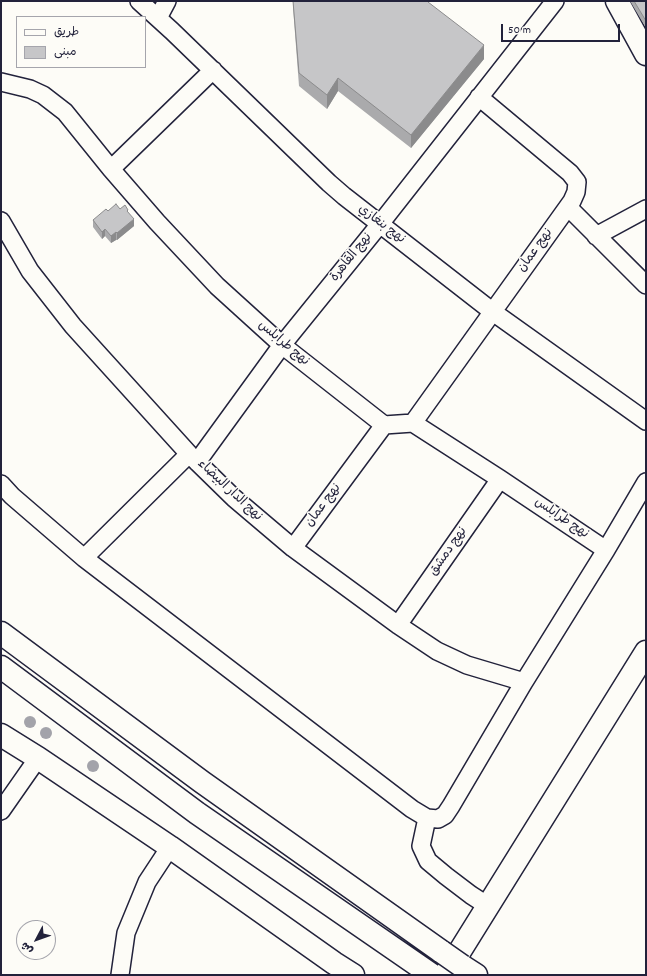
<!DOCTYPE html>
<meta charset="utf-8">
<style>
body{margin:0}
#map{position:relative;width:647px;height:976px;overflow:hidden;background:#fdfcf7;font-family:Dekko,"Playpen Sans Arabic",sans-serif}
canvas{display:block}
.frame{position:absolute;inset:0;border:2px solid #22223b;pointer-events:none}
.legend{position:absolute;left:16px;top:16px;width:130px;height:52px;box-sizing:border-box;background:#fdfcf7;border:1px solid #a5a5ac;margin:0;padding:5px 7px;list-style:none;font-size:12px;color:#22223b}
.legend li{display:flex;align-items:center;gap:8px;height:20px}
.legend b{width:20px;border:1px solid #a5a5ac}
.north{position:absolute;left:16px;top:920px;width:40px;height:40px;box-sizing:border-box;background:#fdfcf7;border:1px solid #a5a5ac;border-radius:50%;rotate:229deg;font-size:11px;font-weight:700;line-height:16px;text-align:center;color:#22223b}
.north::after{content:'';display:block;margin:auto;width:14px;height:18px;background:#22223b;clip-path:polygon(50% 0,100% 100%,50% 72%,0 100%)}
.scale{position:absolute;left:501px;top:24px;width:119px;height:18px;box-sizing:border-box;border:2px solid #22223b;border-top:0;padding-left:5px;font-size:12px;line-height:14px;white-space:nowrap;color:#22223b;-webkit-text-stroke:3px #fdfcf7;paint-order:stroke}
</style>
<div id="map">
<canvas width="647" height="976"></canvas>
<div class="frame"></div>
<ul class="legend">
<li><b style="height:5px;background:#fdfcf7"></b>طريق</li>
<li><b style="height:11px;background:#c6c6c8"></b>مبنى</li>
</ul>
<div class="north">ش</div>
<div class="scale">50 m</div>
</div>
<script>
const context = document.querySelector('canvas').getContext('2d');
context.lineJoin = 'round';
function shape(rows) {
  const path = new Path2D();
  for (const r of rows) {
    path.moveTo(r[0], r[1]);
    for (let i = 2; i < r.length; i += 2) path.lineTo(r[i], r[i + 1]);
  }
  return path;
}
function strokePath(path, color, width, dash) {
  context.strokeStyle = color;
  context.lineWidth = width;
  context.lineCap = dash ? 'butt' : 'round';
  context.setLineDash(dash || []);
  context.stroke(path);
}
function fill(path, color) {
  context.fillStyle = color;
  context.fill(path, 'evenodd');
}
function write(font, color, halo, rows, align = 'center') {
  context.font = font + ' Dekko,"Playpen Sans Arabic",sans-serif';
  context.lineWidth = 3;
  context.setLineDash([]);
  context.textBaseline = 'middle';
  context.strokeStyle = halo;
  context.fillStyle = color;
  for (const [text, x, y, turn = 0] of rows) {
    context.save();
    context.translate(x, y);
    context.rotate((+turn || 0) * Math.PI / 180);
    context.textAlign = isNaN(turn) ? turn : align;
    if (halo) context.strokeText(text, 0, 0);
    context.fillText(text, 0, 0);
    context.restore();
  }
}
const street = shape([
 [139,1,172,31,329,183,344,196,493,312,646,421],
 [158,18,167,1],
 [1,82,30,89,43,95,65,112,111,169,157,222,217,286,282,345,384,425,413,423,500,479,606,550],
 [111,169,213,70],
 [568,207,646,285],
 [1,221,30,271,73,326,189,454,234,498,293,548,398,625,437,651,467,665,524,682],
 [596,236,646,209],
 [413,423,572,201,576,192,577,182,570,173,479,97],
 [197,462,282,345,380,224,555,1],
 [1,484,12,496,84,558,412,809,427,818,438,819,445,815,451,806,524,682,606,550,646,482],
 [293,548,384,425],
 [84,558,189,454],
 [398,625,500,479],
 [1,811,38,758],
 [427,818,421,846,428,861,446,876,471,895,488,906],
 [120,975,126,933,147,882,170,847]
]);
const secondary = shape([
 [617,1,646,54],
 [1,735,38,758,170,847,334,963,353,975],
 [445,975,646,652]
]);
const highway = shape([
 [1,633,202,782,442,952],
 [1,667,197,813,432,975],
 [462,966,476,975]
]);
strokePath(street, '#22223b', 20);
strokePath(secondary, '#22223b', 25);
strokePath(highway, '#22223b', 25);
strokePath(street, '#fdfcf7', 17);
strokePath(secondary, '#fdfcf7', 22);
strokePath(highway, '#fdfcf7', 22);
const highwayBridge = shape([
 [442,952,462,966]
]);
strokePath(highwayBridge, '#22223b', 25, []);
strokePath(highwayBridge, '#fdfcf7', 22);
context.fillStyle = '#a3a3aa';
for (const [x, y] of [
 [30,722],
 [46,733],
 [93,766]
]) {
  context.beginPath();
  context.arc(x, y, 6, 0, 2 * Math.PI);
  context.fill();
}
fill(shape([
 [293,1,427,1,484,59,411,148,338,91,327,109,299,86,293,7],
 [630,1,646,1,646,28],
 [120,209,128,213,134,226,117,240,116,240,111,243,105,236,102,239,93,227,93,220,108,211]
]), '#aaaaac');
fill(shape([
 [484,45,484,59,411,148,411,135],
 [338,78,338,91,327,109,327,95],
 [134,219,134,226,117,240,117,233],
 [105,229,105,236,102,239,102,232],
 [116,232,116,240,111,243,111,236]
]), '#8b8b8c');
const building = shape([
 [293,1,427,1,428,2,484,45,411,135,338,78,327,95,299,73,293,1],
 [634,1,646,1,646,21,634,1],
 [116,204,120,209,125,205,128,210,127,211,134,219,117,233,116,232,111,236,105,229,102,232,93,220,106,209,108,211,116,204]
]);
fill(building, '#c6c6c8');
strokePath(building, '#8b8b8c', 1);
write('13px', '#22223b', '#fdfcf7', [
 ["نهج بنغازي",381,225,37],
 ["نهج عمان",536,251,-54],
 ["نهج القاهرة",352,258,-51],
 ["نهج طرابلس",283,344,40],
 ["نهج الدار البيضاء",229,491,43],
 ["نهج عمان",324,506,-53],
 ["نهج طرابلس",561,519,34],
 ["نهج دمشق",449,552,-55]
]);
</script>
